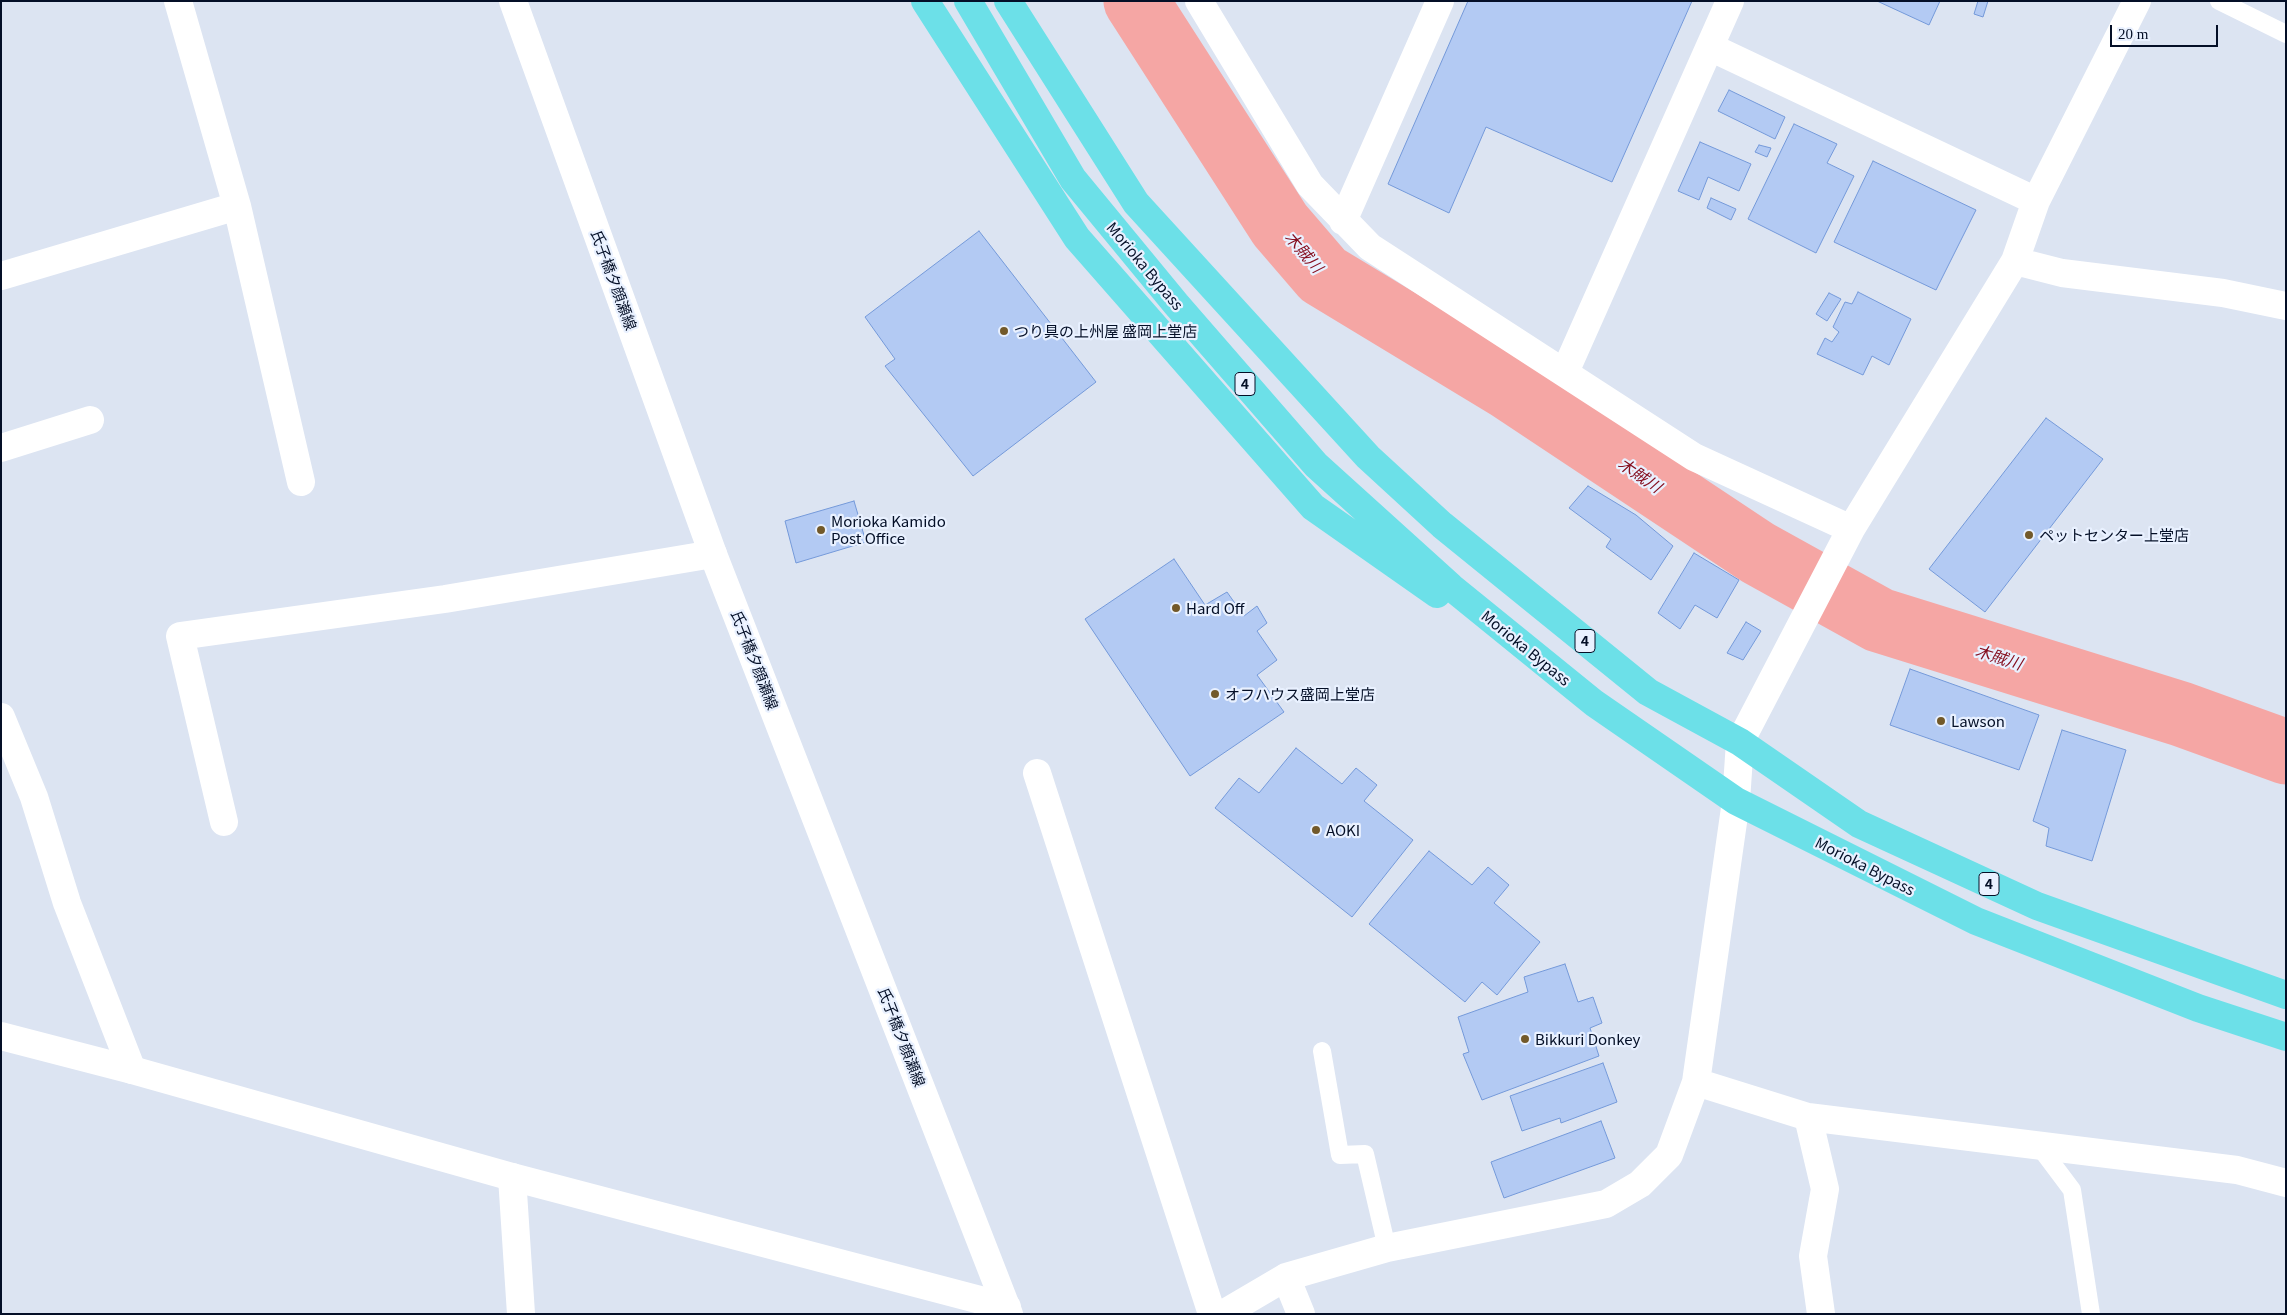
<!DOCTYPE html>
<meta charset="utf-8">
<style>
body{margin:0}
#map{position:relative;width:2287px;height:1315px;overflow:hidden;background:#dce4f2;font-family:Georgia,serif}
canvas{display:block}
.frame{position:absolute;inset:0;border:2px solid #040f27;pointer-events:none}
.scale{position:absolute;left:2110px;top:25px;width:108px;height:22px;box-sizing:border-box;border:2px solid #040f27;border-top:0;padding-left:6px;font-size:15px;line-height:18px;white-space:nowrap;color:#040f27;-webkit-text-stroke:4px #e9f1ff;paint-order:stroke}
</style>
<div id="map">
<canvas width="2287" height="1315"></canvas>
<div class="frame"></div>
<div class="scale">20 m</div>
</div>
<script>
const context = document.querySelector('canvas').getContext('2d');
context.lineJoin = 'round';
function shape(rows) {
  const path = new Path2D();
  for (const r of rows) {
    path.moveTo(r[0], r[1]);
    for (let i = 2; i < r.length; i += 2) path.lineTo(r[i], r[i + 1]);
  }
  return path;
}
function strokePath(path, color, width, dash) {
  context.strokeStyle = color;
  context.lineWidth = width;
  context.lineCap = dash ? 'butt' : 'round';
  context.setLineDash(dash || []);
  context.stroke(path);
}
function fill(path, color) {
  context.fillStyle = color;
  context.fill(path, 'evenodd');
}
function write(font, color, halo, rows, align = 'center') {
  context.font = font + ' Georgia,"Noto Sans JP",serif';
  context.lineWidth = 4.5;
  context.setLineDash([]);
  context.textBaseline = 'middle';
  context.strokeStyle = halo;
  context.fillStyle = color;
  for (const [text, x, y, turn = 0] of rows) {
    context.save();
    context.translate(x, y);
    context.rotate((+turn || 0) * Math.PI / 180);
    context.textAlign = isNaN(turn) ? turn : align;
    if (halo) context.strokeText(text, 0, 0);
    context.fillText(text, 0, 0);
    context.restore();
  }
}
strokePath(shape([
 [1136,1,1280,225,1323,275,1508,387,1758,553,1879,620,2181,714,2286,752]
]), '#f5a6a4', 65);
const building = shape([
 [1468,1,1692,1,1612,182,1486,127,1449,213,1388,184,1468,1],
 [1877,1,1940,1,1929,25,1877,1],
 [1978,1,1988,1,1983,17,1974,14,1978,1],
 [1729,90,1785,117,1775,139,1718,111,1729,90],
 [1794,124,1837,144,1827,163,1854,176,1816,253,1748,219,1794,124],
 [1700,142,1751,164,1739,191,1708,177,1699,200,1678,191,1700,142],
 [1759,145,1771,148,1767,157,1755,152,1759,145],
 [1873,161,1976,210,1936,290,1834,242,1873,161],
 [1711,198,1736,209,1731,220,1707,208,1711,198],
 [979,231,1096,382,973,476,885,366,895,359,865,317,979,231],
 [1858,292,1911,319,1889,365,1872,356,1863,375,1817,354,1825,338,1832,342,1839,332,1833,327,1845,302,1852,304,1858,292],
 [1829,293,1841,299,1827,321,1816,314,1829,293],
 [2046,418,2103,459,1985,612,1929,569,2046,418],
 [1588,486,1636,515,1673,546,1651,580,1606,547,1611,539,1569,508,1588,486],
 [854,501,866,542,796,563,785,521,854,501],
 [1694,553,1739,580,1717,618,1695,605,1680,629,1658,613,1694,553],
 [1174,559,1205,605,1227,592,1244,616,1257,606,1267,623,1257,631,1277,660,1257,675,1284,712,1190,776,1085,619,1174,559],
 [1746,622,1761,631,1743,660,1727,653,1746,622],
 [1910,669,2039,715,2019,770,1890,725,1910,669],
 [2062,730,2126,750,2092,861,2046,846,2049,828,2033,821,2062,730],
 [1296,748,1342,784,1356,768,1377,785,1364,801,1413,840,1352,917,1215,808,1239,778,1259,793,1296,748],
 [1429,851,1472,885,1488,867,1509,885,1494,903,1540,942,1497,995,1482,982,1465,1002,1369,924,1429,851],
 [1565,964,1578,1002,1593,997,1602,1023,1590,1028,1599,1056,1482,1100,1463,1054,1469,1052,1458,1017,1528,992,1524,977,1565,964],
 [1603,1063,1617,1102,1561,1123,1560,1118,1522,1131,1510,1096,1603,1063],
 [1601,1121,1615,1158,1504,1198,1491,1162,1601,1121]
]);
fill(building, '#b3caf3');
strokePath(building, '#7499d9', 1);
strokePath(shape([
 [2219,1,2286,34],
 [1322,1051,1340,1155,1365,1154,1387,1248],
 [2039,1146,2072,1190,2091,1314]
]), '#fff', 18);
strokePath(shape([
 [178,1,237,206,301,482],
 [1199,1,1310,185,1370,247,1694,457,1851,529],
 [1710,47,2036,201],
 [1343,221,1440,1],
 [2015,261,2062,273,2223,293,2286,306],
 [1,276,237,206],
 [1565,372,1730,1],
 [1,448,90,420],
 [1,717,34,797,67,903,132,1070],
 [1037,773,1212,1314],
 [224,822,180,636,445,599,713,554],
 [1696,1082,1808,1117,2237,1170,2286,1183],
 [1808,1117,1825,1189,1813,1256,1821,1314],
 [512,1177,521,1314],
 [1286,1277,1301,1314],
 [1223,1314,1286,1277,1387,1248,1606,1204,1640,1184,1669,1155,1696,1082,1736,801,1740,742,1851,529,2015,261,2036,201,2137,1]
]), '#fff', 28);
strokePath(shape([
 [1,1036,132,1070,512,1177,1007,1307]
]), '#fff', 28);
strokePath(shape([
 [513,1,713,554,1009,1314]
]), '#fff', 28);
strokePath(shape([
 [925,1,1077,238,1313,507,1437,594],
 [968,1,1073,179,1176,304,1316,465,1451,587,1594,703,1736,801,1976,921,2198,1008,2286,1037],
 [1008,1,1136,203,1368,457,1442,525,1648,692,1740,742,1859,824,2037,906,2286,995]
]), '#6ce0e8', 28);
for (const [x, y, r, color] of [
 [1004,331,5,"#72592a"],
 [821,530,5,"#72592a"],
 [2029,535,5,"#72592a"],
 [1176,608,5,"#72592a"],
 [1215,694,5,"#72592a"],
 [1941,721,5,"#72592a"],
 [1316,830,5,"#72592a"],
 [1525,1039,5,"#72592a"]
]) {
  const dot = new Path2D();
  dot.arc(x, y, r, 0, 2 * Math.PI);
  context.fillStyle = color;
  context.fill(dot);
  strokePath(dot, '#e9f1ff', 2);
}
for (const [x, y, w] of [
 [1245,384,20],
 [1585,641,20],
 [1989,884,20]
]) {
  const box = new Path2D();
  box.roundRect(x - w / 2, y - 11.5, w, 23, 4);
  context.fillStyle = '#e9f1ff';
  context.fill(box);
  strokePath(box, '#040f27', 1);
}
write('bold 14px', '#040f27', null, [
 ["4",1245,384],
 ["4",1585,641],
 ["4",1989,884]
]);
write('15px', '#040f27', '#e9f1ff', [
 ["Morioka Bypass",1145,266,50],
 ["氏子橋夕顔瀬線",614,280,70],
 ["Morioka Bypass",1526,648,39],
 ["氏子橋夕顔瀬線",755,660,69],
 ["Morioka Bypass",1865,866,27],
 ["氏子橋夕顔瀬線",902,1037,69]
]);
write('15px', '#040f27', '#e9f1ff', [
 ["つり具の上州屋 盛岡上堂店",1014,331],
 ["Morioka Kamido",831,521],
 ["Post Office",831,538],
 ["ペットセンター上堂店",2039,535],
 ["Hard Off",1186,608],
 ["オフハウス盛岡上堂店",1225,694],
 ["Lawson",1951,721],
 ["AOKI",1326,830],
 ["Bikkuri Donkey",1535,1039]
], 'left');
write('italic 16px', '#861021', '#e9f1ff', [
 ["木賊川",1304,252,49],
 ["木賊川",1640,475,34],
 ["木賊川",1999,657,17]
]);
</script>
